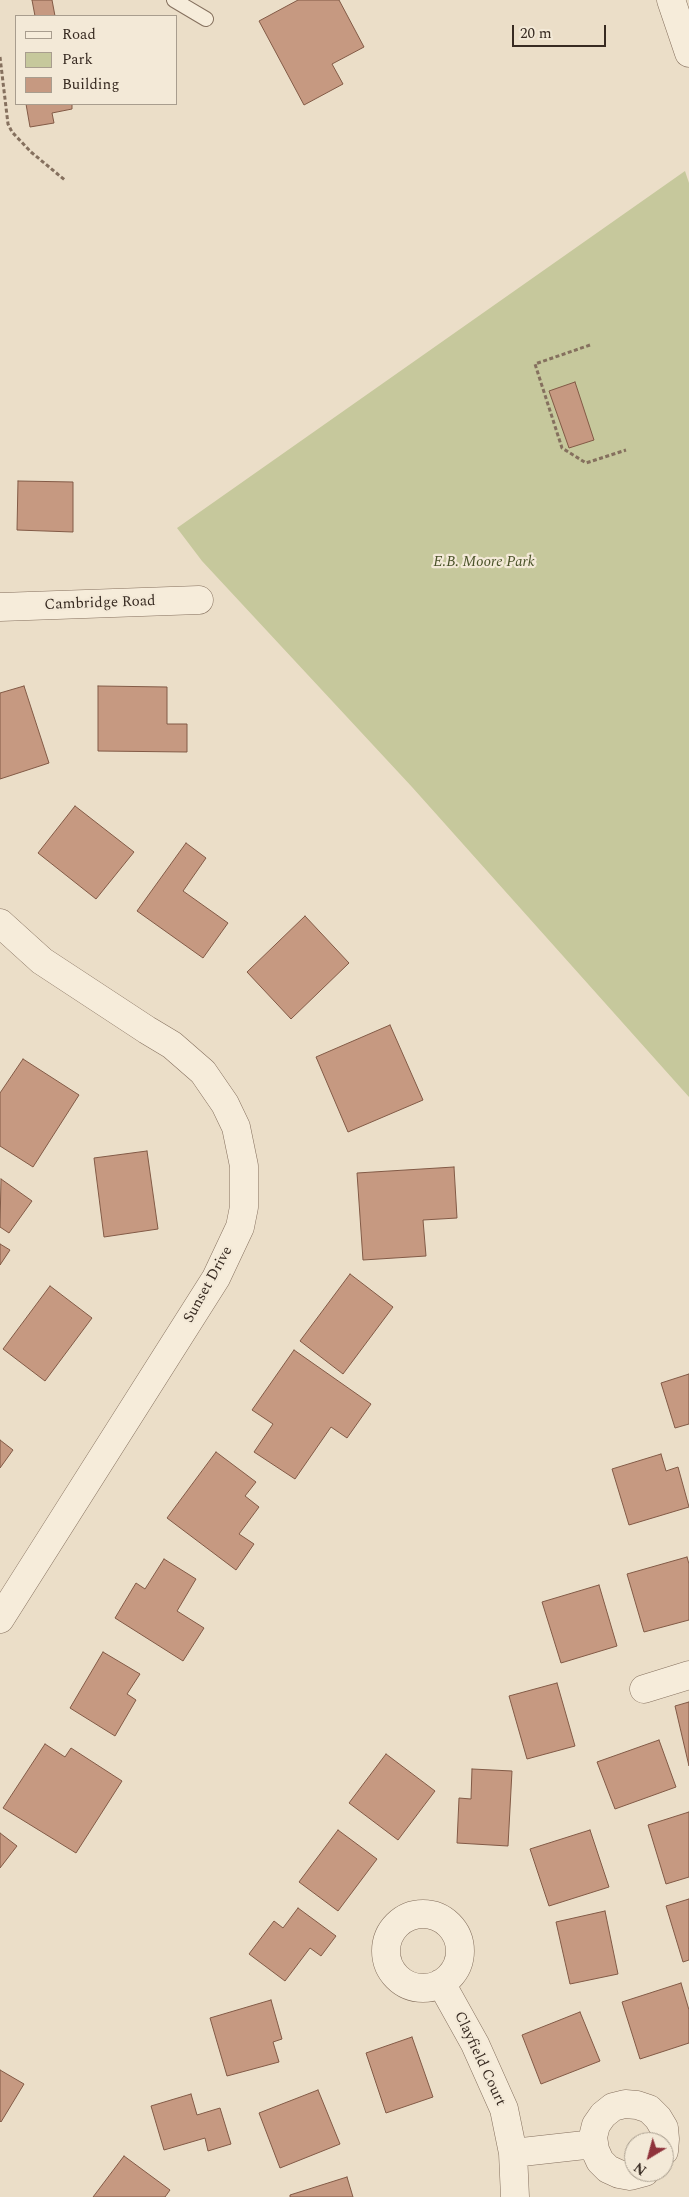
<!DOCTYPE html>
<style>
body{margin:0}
#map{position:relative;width:689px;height:2197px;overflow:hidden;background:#ebdec8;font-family:Spectral,serif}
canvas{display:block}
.legend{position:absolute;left:15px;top:15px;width:162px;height:90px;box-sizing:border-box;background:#f3e9d7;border:1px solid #a89d8e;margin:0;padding:6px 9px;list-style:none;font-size:15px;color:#372a21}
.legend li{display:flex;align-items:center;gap:10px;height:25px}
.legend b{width:25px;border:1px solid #a89d8e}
.north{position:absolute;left:624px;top:2132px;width:50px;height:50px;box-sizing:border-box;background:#f3e9d7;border:1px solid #a89d8e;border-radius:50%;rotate:217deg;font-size:14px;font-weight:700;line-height:20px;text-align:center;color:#372a21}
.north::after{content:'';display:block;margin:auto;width:18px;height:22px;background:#8f333b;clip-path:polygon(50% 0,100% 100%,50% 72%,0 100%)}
.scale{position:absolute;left:512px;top:25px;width:94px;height:22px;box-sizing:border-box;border:2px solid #372a21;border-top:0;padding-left:6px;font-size:15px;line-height:18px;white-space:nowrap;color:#372a21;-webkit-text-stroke:4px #f3e9d7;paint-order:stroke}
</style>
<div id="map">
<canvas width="689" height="2197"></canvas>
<ul class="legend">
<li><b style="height:6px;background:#f6ecda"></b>Road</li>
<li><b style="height:14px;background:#c6c89c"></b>Park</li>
<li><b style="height:14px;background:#c69981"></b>Building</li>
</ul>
<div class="north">N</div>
<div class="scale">20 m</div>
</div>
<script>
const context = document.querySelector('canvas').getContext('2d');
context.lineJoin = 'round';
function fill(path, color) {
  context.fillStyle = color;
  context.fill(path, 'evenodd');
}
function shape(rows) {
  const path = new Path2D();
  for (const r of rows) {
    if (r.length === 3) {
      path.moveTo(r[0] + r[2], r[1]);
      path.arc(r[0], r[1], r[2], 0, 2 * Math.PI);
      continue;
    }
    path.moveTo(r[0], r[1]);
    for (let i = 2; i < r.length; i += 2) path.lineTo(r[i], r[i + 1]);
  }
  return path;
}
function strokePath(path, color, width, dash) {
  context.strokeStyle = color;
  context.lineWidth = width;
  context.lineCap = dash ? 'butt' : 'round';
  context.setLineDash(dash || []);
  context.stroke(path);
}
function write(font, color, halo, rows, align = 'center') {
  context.font = font + ' Spectral,serif';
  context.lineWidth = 4.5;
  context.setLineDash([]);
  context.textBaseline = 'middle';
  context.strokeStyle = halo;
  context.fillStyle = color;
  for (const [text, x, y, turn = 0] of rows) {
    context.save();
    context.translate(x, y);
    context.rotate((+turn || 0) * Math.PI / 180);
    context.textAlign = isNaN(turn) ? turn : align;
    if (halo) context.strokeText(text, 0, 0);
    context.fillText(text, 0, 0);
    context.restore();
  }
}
fill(shape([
 [685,171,689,183,689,1097,412,787,202,561,177,528]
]), '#c6c89c');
const building = shape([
 [32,0,52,0,55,16,35,16,32,0],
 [298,0,339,0,364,47,332,64,343,84,304,105,259,21,298,0],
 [26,104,72,104,72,109,52,113,54,123,30,127,26,104],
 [575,382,594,440,569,448,549,391,575,382],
 [18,481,73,482,73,532,17,530,18,481],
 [24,686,49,763,0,779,0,693,24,686],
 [98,686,167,687,167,724,187,724,187,752,98,751,98,686],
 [75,806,134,852,96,899,38,853,75,806],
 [186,843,206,858,183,891,228,923,203,958,137,911,186,843],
 [305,916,349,963,291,1019,247,972,305,916],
 [390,1025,423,1100,348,1132,316,1057,390,1025],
 [23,1059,79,1095,33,1167,0,1146,0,1093,23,1059],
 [147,1151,158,1229,104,1237,94,1158,147,1151],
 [454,1167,457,1218,423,1220,426,1256,363,1260,357,1173,454,1167],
 [1,1179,32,1201,9,1233,0,1227,1,1179],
 [0,1244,10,1250,0,1265,0,1244],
 [350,1274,393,1307,343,1374,300,1341,350,1274],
 [50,1286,92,1318,45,1381,3,1349,50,1286],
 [294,1350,371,1404,347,1438,331,1427,295,1479,254,1452,273,1424,252,1410,294,1350],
 [689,1374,689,1424,675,1428,661,1383,689,1374],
 [0,1440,13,1450,0,1468,0,1440],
 [216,1452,256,1482,245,1496,259,1507,239,1534,254,1544,236,1570,167,1518,216,1452],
 [661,1454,666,1471,678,1467,689,1507,629,1525,612,1469,661,1454],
 [687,1557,689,1564,689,1620,644,1632,627,1574,687,1557],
 [164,1559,196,1579,177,1611,204,1628,183,1661,115,1618,136,1583,145,1589,164,1559],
 [599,1585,617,1646,561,1663,542,1602,599,1585],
 [103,1652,140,1674,127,1694,136,1700,115,1736,70,1708,103,1652],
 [557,1683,575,1746,527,1759,509,1696,557,1683],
 [689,1702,689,1766,675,1706,689,1702],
 [659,1740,676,1787,615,1809,597,1762,659,1740],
 [45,1744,65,1757,71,1748,122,1781,76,1853,3,1808,45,1744],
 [386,1754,435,1791,398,1840,349,1803,386,1754],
 [472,1769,512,1771,508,1846,457,1843,459,1798,471,1799,472,1769],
 [689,1812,689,1877,666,1884,648,1825,689,1812],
 [338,1830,377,1859,338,1911,299,1882,338,1830],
 [590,1830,609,1887,549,1906,530,1849,590,1830],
 [0,1833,17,1846,0,1868,0,1833],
 [689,1899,689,1960,683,1962,666,1906,689,1899],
 [298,1908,336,1936,321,1956,310,1948,285,1981,249,1954,274,1921,283,1928,298,1908],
 [605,1911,618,1974,570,1984,556,1922,605,1911],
 [681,1983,689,2010,689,2043,640,2059,622,2002,681,1983],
 [271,2000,282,2039,273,2042,279,2062,227,2076,210,2018,271,2000],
 [580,2012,600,2061,541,2084,522,2035,580,2012],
 [412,2037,433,2097,386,2113,366,2053,412,2037],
 [0,2070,24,2084,1,2122,0,2121,0,2070],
 [318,2090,340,2144,280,2168,259,2113,318,2090],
 [191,2094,197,2115,220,2108,231,2144,208,2151,205,2138,164,2150,151,2106,191,2094],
 [124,2156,170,2190,165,2197,93,2197,124,2156],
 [347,2177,353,2197,290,2197,290,2195,347,2177]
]);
fill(building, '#c69981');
strokePath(building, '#825a46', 1);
const service = shape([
 [174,0,206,19]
]);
const minor = shape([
 [0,607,199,600],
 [0,923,42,961,147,1030,172,1045,203,1072,225,1104,236,1127,244,1166,244,1207,240,1227,216,1278,0,1619],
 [644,1689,689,1675],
 [423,1951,37],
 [441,1983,475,2044,504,2109,513,2153,515,2197],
 [513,2153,594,2144],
 [645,2172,630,2176,619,2174,608,2169,600,2161,595,2150,593,2137,596,2125,603,2115,613,2107,625,2104,637,2105,649,2109,658,2118,664,2128,665,2139,664,2151]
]);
const tertiary = shape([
 [671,0,689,53]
]);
strokePath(service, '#85705e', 16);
strokePath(minor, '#85705e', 29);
strokePath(tertiary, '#85705e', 29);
strokePath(shape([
 [0,57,8,124,12,132,31,152,66,181],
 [590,345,535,364,562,448,586,463,626,450]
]), '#85705e', 3, [4, 2.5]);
strokePath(service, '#f6ecda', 14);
strokePath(minor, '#f6ecda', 28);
strokePath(tertiary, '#f6ecda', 28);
write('italic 15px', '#4a5229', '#f3e9d7', [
 ["E.B. Moore Park",484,563]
]);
write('15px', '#372a21', '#f3e9d7', [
 ["Cambridge Road",100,604,-2],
 ["Sunset Drive",209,1285,-61],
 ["Clayfield Court",479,2059,65]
]);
</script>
